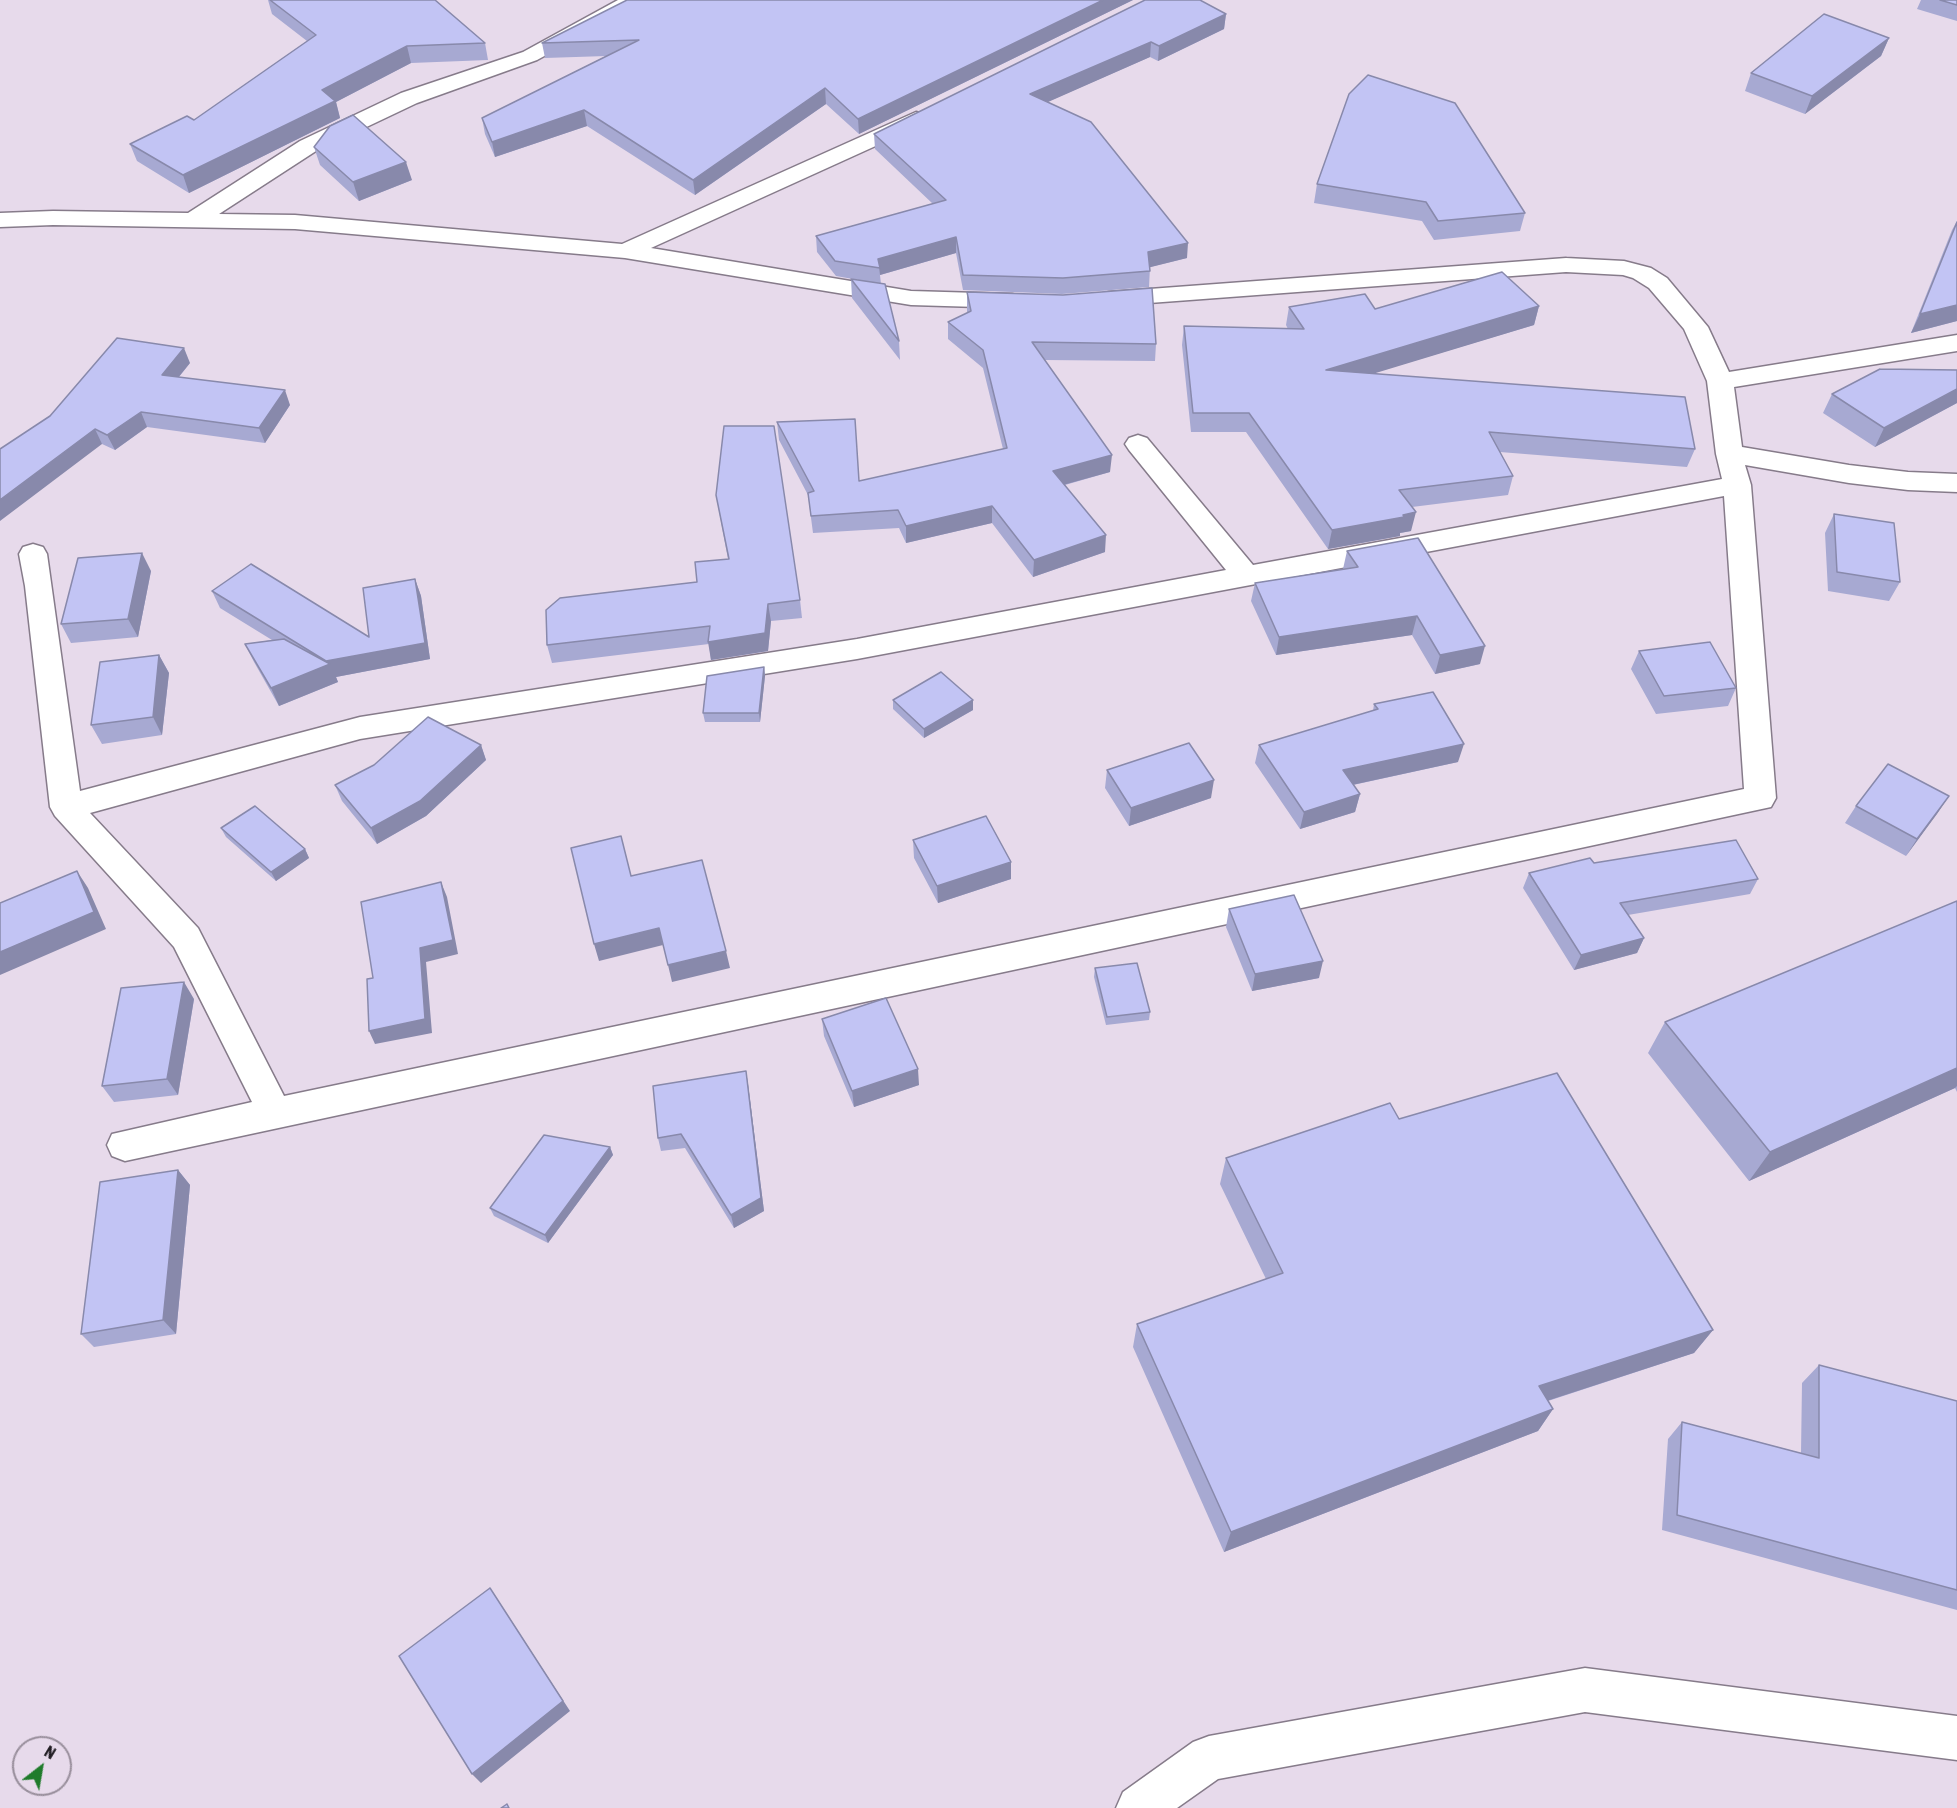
<!DOCTYPE html>
<style>
body{margin:0}
#map{position:relative;width:1957px;height:1808px;overflow:hidden;background:#e7daeb;font-family:"Asap Condensed",sans-serif}
canvas{display:block}
.north{position:absolute;left:12px;top:1736px;width:60px;height:60px;box-sizing:border-box;background:#e7daeb;border:2px solid #988e9b;border-radius:50%;rotate:31deg;font-size:16px;font-weight:700;line-height:24px;text-align:center;color:#211d23}
.north::after{content:'';display:block;margin:auto;width:21px;height:27px;background:#1f7b2b;clip-path:polygon(50% 0,100% 100%,50% 72%,0 100%)}
</style>
<div id="map">
<canvas width="1957" height="1808"></canvas>
<div class="north">N</div>
</div>
<script>
const context = document.querySelector('canvas').getContext('2d');
context.lineJoin = 'round';
function shape(rows) {
  const path = new Path2D();
  for (const r of rows) {
    path.moveTo(r[0], r[1]);
    for (let i = 2; i < r.length; i += 2) path.lineTo(r[i], r[i + 1]);
  }
  return path;
}
function strokePath(path, color, width, dash) {
  context.strokeStyle = color;
  context.lineWidth = width;
  context.lineCap = dash ? 'butt' : 'round';
  context.setLineDash(dash || []);
  context.stroke(path);
}
function fill(path, color) {
  context.fillStyle = color;
  context.fill(path, 'evenodd');
}
const minor = shape([
 [618,0,643,0,640,4,537,60,417,103,316,151,219,214,295,215,622,244,916,112,924,114,927,119,924,124,651,248,911,291,1012,294,1021,296,1024,301,1021,306,1012,308,911,305,625,258,295,229,53,225,0,227,0,213,53,211,188,213,300,141,401,93,523,52,618,0],
 [1566,258,1624,261,1651,268,1667,278,1708,327,1729,372,1957,335,1957,351,1734,387,1742,447,1849,465,1908,472,1957,474,1957,492,1908,490,1849,483,1745,465,1751,485,1776,798,1771,807,125,1161,112,1156,107,1145,112,1134,252,1102,174,947,55,816,50,807,25,586,19,554,23,547,33,544,43,547,47,554,80,791,360,717,857,639,1226,570,1129,450,1125,444,1129,438,1138,435,1147,438,1253,565,1722,479,1716,454,1707,381,1684,329,1649,288,1633,278,1623,275,1566,272,1109,306,1100,304,1097,299,1100,294,1109,292,1566,258],
 [1724,496,1744,789,284,1096,198,928,90,813,360,739,857,659,1724,496],
 [1585,1668,1957,1716,1957,1760,1585,1712,1218,1779,1177,1808,1116,1808,1123,1792,1193,1742,1209,1736,1585,1668]
]);
strokePath(minor, '#867b8a', 3);
fill(minor, '#fff');
fill(shape([
 [268,0,435,0,485,43,488,60,411,63,336,102,340,118,189,193,137,161,130,144,194,120,307,41,272,14],
 [627,0,1133,0,859,134,826,104,695,195,587,126,495,157,485,134,482,118,606,56,545,58,542,43],
 [1921,0,1957,0,1957,21,1917,9],
 [1226,14,1224,29,1158,61,1150,57,1047,102,1187,258,1150,267,1149,287,1062,294,963,290,956,253,880,275,881,284,836,276,817,252,816,236,933,204,875,149,874,134],
 [1889,38,1881,56,1805,114,1745,91,1751,73],
 [314,147,412,180,359,201,320,165],
 [1317,184,1525,213,1520,231,1434,240,1422,221,1314,203],
 [1957,221,1957,321,1911,333,1952,230],
 [851,279,899,341,900,360,852,298],
 [967,292,1156,344,1155,361,1044,360,1110,472,1065,485,1105,552,1033,577,992,523,906,543,899,528,813,533,808,495,779,440,777,422,859,481,1003,449,983,368,948,339,948,322,967,313],
 [1539,306,1534,325,1373,373,1695,449,1687,467,1500,452,1513,476,1508,495,1412,507,1411,531,1400,533,1400,536,1328,549,1246,432,1191,432,1182,345,1184,326,1288,329,1286,325,1289,307,1375,309],
 [190,363,179,377,290,405,265,443,147,427,115,450,102,444,0,449],
 [1957,370,1957,403,1875,447,1823,413,1832,394],
 [716,495,800,600,802,618,771,621,768,651,711,660,709,644,552,663,547,645,697,582,728,559],
 [1834,514,1900,582,1889,601,1828,591,1825,533],
 [1347,551,1480,664,1435,674,1412,635,1276,655,1251,601,1255,583,1343,569],
 [151,571,138,637,71,643,61,624],
 [415,579,421,596,430,659,336,677,338,682,279,706,254,662,245,644,272,640,220,608,212,591,369,637],
 [1639,651,1736,688,1728,706,1656,714,1631,669],
 [159,655,169,673,162,735,102,744,91,725],
 [764,667,765,676,760,722,705,722,703,713],
 [893,700,973,700,973,710,924,738,893,709],
 [1374,704,1458,762,1353,785,1360,794,1355,812,1300,829,1255,763,1259,745,1373,711],
 [481,745,486,760,426,816,377,844,342,801,335,785],
 [1107,770,1211,798,1129,826,1105,788],
 [1949,796,1906,856,1845,823,1856,806],
 [221,828,305,849,309,858,276,881,226,837],
 [913,840,1011,879,938,903,914,858],
 [1594,863,1758,879,1750,894,1628,915,1644,938,1637,953,1574,970,1523,888,1529,873],
 [1957,901,1957,1092,1955,1088,1749,1181,1648,1053,1665,1022],
 [1229,909,1319,978,1252,991,1226,927],
 [1095,968,1150,1012,1149,1020,1106,1025,1094,977],
 [194,999,178,1095,114,1102,102,1086],
 [822,1019,919,1085,854,1107,824,1036],
 [746,1071,748,1084,764,1211,734,1228,685,1148,661,1151,658,1138],
 [1399,1119,1713,1330,1694,1353,1548,1401,1553,1409,1538,1431,1224,1552,1133,1347,1137,1324,1266,1279,1220,1184,1226,1158],
 [610,1147,613,1155,548,1243,494,1216,490,1208],
 [178,1170,190,1185,176,1334,94,1347,81,1334],
 [1819,1365,1957,1401,1957,1610,1662,1530,1668,1439,1682,1422,1801,1453,1802,1383]
]), '#a7a9d2');
fill(shape([
 [1103,0,1133,0,859,134,858,119],
 [1226,14,1224,29,1158,61,1159,46],
 [1889,38,1881,56,1805,114,1812,96],
 [1151,42,1150,57,1030,110,1030,94],
 [407,46,411,63,336,102,340,118,189,193,183,175,322,90],
 [825,88,826,104,695,195,693,180],
 [584,110,587,126,495,157,492,142],
 [406,162,412,180,359,201,353,182],
 [956,237,956,253,880,275,878,259],
 [1188,243,1187,258,1147,268,1148,252],
 [1957,305,1957,321,1911,333,1920,314],
 [1539,306,1534,325,1323,389,1326,370],
 [184,348,190,363,168,390,162,375],
 [1957,389,1957,403,1875,447,1884,428],
 [285,390,290,405,265,443,259,428],
 [141,412,147,427,115,450,107,435],
 [95,429,102,444,0,521,0,500],
 [1112,455,1110,472,1052,488,1053,471],
 [992,506,992,523,906,543,906,526],
 [1416,512,1411,531,1400,533,1400,536,1328,549,1332,530],
 [1106,535,1105,552,1033,577,1034,560],
 [142,553,151,571,138,637,128,619],
 [415,579,421,596,430,659,336,677,338,682,279,706,271,688,326,661,425,643],
 [768,604,771,621,768,651,711,660,708,642],
 [1417,616,1412,635,1276,655,1279,637],
 [1485,646,1480,664,1435,674,1440,655],
 [159,655,169,673,162,735,153,717],
 [764,667,765,676,760,722,759,713],
 [973,700,973,710,924,738,924,729],
 [1464,744,1458,762,1338,788,1343,770],
 [481,745,486,760,426,816,377,844,371,828],
 [1214,780,1211,798,1129,826,1131,808],
 [1360,794,1355,812,1300,829,1304,812],
 [1949,796,1937,814,1906,856,1917,839],
 [305,849,309,858,276,881,271,872],
 [1011,862,1011,879,938,903,937,886],
 [77,871,88,888,106,929,0,975,0,952],
 [441,882,447,897,458,954,426,962,432,1033,375,1044,369,1031,420,948],
 [659,928,663,945,599,961,594,944],
 [1644,938,1637,953,1574,970,1581,955],
 [726,951,730,968,672,982,668,965],
 [1323,961,1319,978,1252,991,1255,974],
 [184,982,194,999,178,1095,167,1079],
 [1957,1068,1957,1086,1955,1088,1749,1181,1770,1152],
 [918,1069,919,1085,854,1107,852,1091],
 [746,1071,748,1084,764,1211,734,1228,731,1215],
 [610,1147,613,1155,548,1243,545,1235],
 [178,1170,190,1185,176,1334,163,1320],
 [1713,1330,1694,1353,1525,1408,1539,1386],
 [1553,1409,1538,1431,1224,1552,1231,1532],
 [490,1588,570,1711,481,1783,472,1774]
]), '#8889ab');
const building = shape([
 [270,0,435,0,485,43,407,46,322,90,335,101,183,175,130,144,187,116,194,120,316,35,270,0],
 [627,0,1103,0,858,119,825,88,693,180,584,110,492,142,482,118,639,40,542,43,627,0],
 [1145,0,1200,0,1226,14,1159,46,1151,42,1030,94,1091,122,1188,243,1148,252,1150,271,1063,278,963,275,956,237,878,259,880,268,835,261,816,236,946,200,874,134,1145,0],
 [1940,0,1957,0,1957,5,1940,0],
 [1824,14,1889,38,1812,96,1751,73,1824,14],
 [1368,75,1455,103,1525,213,1438,221,1426,202,1317,184,1349,94,1368,75],
 [353,115,406,162,353,182,314,147,330,126,353,115],
 [1957,222,1957,305,1920,314,1957,222],
 [1502,272,1539,306,1326,370,1685,397,1695,449,1489,432,1513,476,1399,490,1416,512,1403,515,1404,517,1332,530,1249,413,1193,413,1184,326,1304,329,1289,307,1365,294,1375,309,1502,272],
 [851,279,885,284,899,341,851,279],
 [1152,288,1156,344,1032,342,1112,455,1053,471,1106,535,1034,560,992,506,906,526,898,510,811,516,808,493,814,491,777,422,855,419,859,481,1007,448,983,350,948,322,971,311,967,292,1063,295,1152,288],
 [117,338,184,348,162,375,285,390,259,428,141,412,107,435,95,429,0,500,0,449,50,416,117,338],
 [1880,369,1957,370,1957,389,1884,428,1832,394,1880,369],
 [724,426,774,426,800,600,768,604,765,633,708,642,710,626,547,645,546,610,560,598,697,582,695,562,729,559,716,495,724,426],
 [1834,514,1894,523,1900,582,1837,572,1834,514],
 [1418,538,1485,646,1440,655,1417,616,1279,637,1255,583,1358,567,1347,551,1418,538],
 [142,553,128,619,61,624,78,558,142,553],
 [251,564,369,637,363,588,415,579,425,643,326,661,212,591,251,564],
 [284,639,330,664,271,688,245,644,284,639],
 [1710,642,1736,688,1664,696,1639,651,1710,642],
 [159,655,153,717,91,725,100,662,159,655],
 [764,667,759,713,703,713,707,676,764,667],
 [941,672,973,700,924,729,893,700,941,672],
 [1433,692,1464,744,1343,770,1360,794,1304,812,1259,745,1378,709,1374,704,1433,692],
 [428,717,481,745,420,801,371,828,335,785,374,765,428,717],
 [1189,743,1214,780,1131,808,1107,770,1189,743],
 [1888,764,1949,796,1917,839,1856,806,1888,764],
 [255,806,305,849,271,872,221,828,255,806],
 [986,816,1011,862,937,886,913,840,986,816],
 [621,836,631,876,702,860,726,951,668,965,659,928,594,944,571,848,621,836],
 [1736,840,1758,879,1620,903,1644,938,1581,955,1529,873,1590,858,1594,863,1736,840],
 [77,871,94,912,0,952,0,903,77,871],
 [441,882,453,940,420,948,425,1019,369,1031,367,979,373,978,361,902,441,882],
 [1294,895,1323,961,1255,974,1229,909,1294,895],
 [1957,901,1957,1068,1770,1152,1665,1022,1957,901],
 [1137,963,1150,1012,1107,1017,1095,968,1137,963],
 [184,982,167,1079,102,1086,121,988,184,982],
 [886,998,918,1069,852,1091,822,1019,886,998],
 [746,1071,761,1198,731,1215,681,1134,658,1138,653,1086,746,1071],
 [1557,1073,1713,1330,1539,1386,1553,1409,1231,1532,1137,1324,1283,1273,1226,1158,1390,1103,1399,1119,1557,1073],
 [544,1135,610,1147,545,1235,490,1208,544,1135],
 [178,1170,163,1320,81,1334,100,1182,178,1170],
 [1819,1365,1957,1401,1957,1590,1677,1515,1682,1422,1819,1458,1819,1365],
 [490,1588,563,1701,472,1774,399,1656,490,1588],
 [507,1804,509,1808,501,1808,507,1804]
]);
fill(building, '#c2c4f4');
strokePath(building, '#8889ab', 1.5);
</script>
